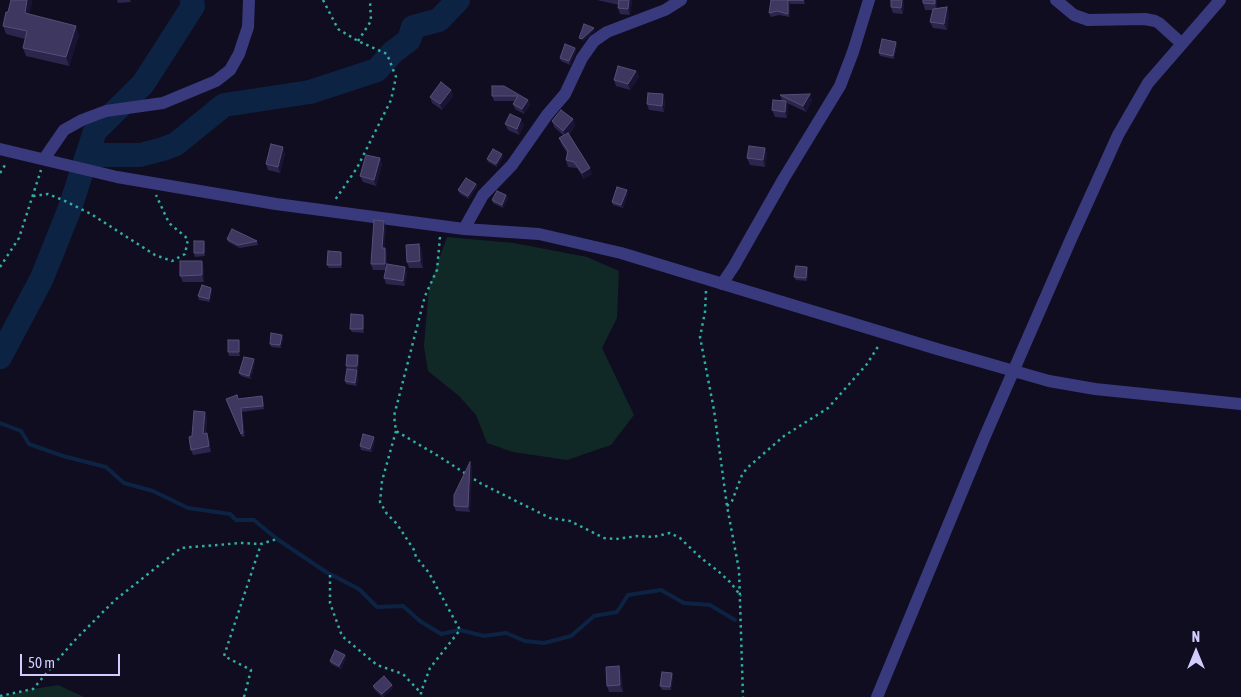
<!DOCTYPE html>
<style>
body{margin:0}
#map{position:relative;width:1241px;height:697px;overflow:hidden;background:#0f0d1f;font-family:"Asap Condensed",sans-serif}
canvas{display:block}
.north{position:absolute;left:1171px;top:627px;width:50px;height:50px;-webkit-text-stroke:4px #0f0d1f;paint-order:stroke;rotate:0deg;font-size:14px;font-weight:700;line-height:20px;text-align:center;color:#d0ccfe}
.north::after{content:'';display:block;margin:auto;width:18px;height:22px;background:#d0ccfe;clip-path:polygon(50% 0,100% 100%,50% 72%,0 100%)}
.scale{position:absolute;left:20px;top:654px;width:100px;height:22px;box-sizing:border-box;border:2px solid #d0ccfe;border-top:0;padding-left:6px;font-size:15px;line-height:18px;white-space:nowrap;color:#d0ccfe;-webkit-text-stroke:4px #0f0d1f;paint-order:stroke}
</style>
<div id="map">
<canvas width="1241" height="697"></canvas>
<div class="north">N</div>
<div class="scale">50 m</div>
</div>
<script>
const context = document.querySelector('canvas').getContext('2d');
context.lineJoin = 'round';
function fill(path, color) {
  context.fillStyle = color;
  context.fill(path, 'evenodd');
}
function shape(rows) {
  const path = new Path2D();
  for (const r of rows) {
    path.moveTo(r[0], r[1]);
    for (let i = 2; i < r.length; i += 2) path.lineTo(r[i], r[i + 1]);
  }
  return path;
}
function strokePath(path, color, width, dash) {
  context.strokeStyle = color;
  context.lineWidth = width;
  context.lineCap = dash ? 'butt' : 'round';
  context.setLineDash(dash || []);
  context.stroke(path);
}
fill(shape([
 [447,237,514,243,587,257,619,271,617,318,602,348,634,415,611,445,567,460,513,452,487,443,476,415,459,396,428,371,424,346,429,287],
 [58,685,84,697,0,697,33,689]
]), '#102927');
strokePath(shape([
 [0,423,21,431,29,444,63,456,106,467,124,483,153,491,188,508,230,514,236,520,254,520,277,539,326,572,359,589,377,607,403,606,420,621,441,634,460,630,484,636,506,633,525,641,544,643,571,636,594,616,617,612,628,595,661,590,684,603,710,605,735,620]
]), '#0d2343', 4);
strokePath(shape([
 [87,155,140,155,163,149,176,144,224,105,310,92,377,70,393,52,409,40,413,27,439,20,458,0],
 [0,357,42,278,70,208,95,131,143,84,193,6,192,0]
]), '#0d2343', 24);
strokePath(shape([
 [323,0,338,29,358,41,387,54,396,77,391,100,357,168,335,200],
 [358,41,371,21,370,0],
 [0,173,7,162],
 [33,196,48,194,63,200,91,214,155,255,172,261,185,254,188,239,169,223,156,195],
 [440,237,437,270,425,296,394,416,396,431,440,457,480,483,550,518,570,521,604,538,616,539,638,536,653,537,670,533,680,538,701,558,718,571,730,582,741,596],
 [0,267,19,238,41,170],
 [706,291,705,312,700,337,714,410,727,506,739,570,743,697],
 [396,431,382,481,380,502,387,514,397,524,414,550,416,557,429,573,460,630,430,668,421,692,421,697],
 [727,506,732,501,742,475,747,468,784,436,828,408,867,364,879,345],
 [330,575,330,603,342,636,377,665,403,674,421,693],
 [0,696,33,689,73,642,115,600,181,548,241,543,261,544],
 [244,697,251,670,224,656,261,544,277,539]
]), '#30aea3', 2.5, [2.5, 4]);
strokePath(shape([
 [1056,0,1074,15,1088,20,1145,19,1155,21,1159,23,1181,43],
 [0,149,117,177,276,204,464,229,539,234,621,253,937,349,1049,381,1095,389,1241,404],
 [44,159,64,130,82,120,106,111,163,103,216,81,230,70,239,54,248,27,249,0],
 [464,229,483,195,512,165,547,115,565,94,582,58,594,41,607,32,665,10,681,0],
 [722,284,734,266,784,178,840,86,853,52,869,0],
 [877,697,985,436,1071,239,1118,135,1148,83,1220,0]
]), '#39397d', 12);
fill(shape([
 [11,0,31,0,32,2,29,14,79,35,69,66,26,56,23,48,25,39,6,34,3,26,8,12],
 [117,0,130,0,131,2,118,3],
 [597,0,632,0,630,15,620,14,618,8,619,5],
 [771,0,804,0,805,4,790,4,790,17,779,15,771,17,769,13],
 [937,0,937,8,947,7,949,14,947,30,933,28,930,22,933,10,925,10,923,3],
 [904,3,903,14,893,13,891,7],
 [896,42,897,45,894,59,880,56,879,53],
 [575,48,576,51,570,65,561,61,560,58],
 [636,71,639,77,630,90,616,86,614,80],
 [492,86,528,100,530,105,524,114,515,109,513,104,515,101,494,101,492,96],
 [451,90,453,96,442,110,432,103,430,97],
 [780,95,812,100,806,112,787,103,788,107,787,118,775,117,772,110,782,101],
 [665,100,664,112,649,110,647,104],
 [573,119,575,126,569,134,592,174,584,179,577,168,568,167,566,160,567,153,562,145,559,138,564,136,554,127,552,121],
 [505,124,524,125,519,135,508,130],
 [765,148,767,154,765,167,750,165,747,158],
 [285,153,280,173,268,170,266,164],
 [503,157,497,167,488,162,487,159],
 [380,158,382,164,376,186,363,182,360,176],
 [476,184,477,187,469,199,460,194,458,190],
 [628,193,623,208,613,205,612,202],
 [506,195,508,198,503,208,493,203,492,200],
 [386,227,384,248,385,248,387,254,387,264,405,267,407,273,405,286,386,284,384,278,386,270,373,270,371,264],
 [227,239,257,241,258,245,240,248,228,242],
 [204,241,205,244,205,256,195,257,194,253],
 [419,244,422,250,423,268,409,268,407,262],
 [341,252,342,255,342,268,329,268,327,265],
 [204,267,204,282,183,282,180,276],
 [807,267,808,270,807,281,796,280,794,277],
 [211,288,212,291,210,302,199,300,198,296],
 [364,318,364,333,352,332,350,329],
 [282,335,283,338,281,348,271,347,270,344],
 [239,340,240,343,240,356,229,356,228,352],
 [359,359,358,369,347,369,346,366],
 [255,362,251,379,241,376,239,373],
 [358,374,357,386,346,384,345,381],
 [226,399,263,399,264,409,242,412,245,436,242,437],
 [207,417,206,434,209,439,211,452,193,455,191,450,192,436],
 [375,440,372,452,361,450,360,446],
 [472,467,470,512,456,511,454,506],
 [345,655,346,658,341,669,331,664,330,661],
 [619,666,621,673,623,692,609,692,607,686],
 [672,673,673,676,671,690,662,690,660,686],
 [392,685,393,688,383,697,382,697,374,689,373,686]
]), '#2c264d');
fill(shape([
 [27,0,31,0,32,2,28,21,25,13],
 [629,0,632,0,630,15,628,9],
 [788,0,790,4,790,17,788,14],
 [902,0,903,0,904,3,903,14,901,8],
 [935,0,937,0,937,10,935,4],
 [947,7,949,14,947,30,944,24],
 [76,26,79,35,69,66,66,57],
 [594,28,595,31,583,42,582,39],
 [896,42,897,45,894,59,893,56],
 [575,48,576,51,570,65,569,61],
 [636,71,639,77,630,90,628,84],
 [451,90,453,96,442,110,440,104],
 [663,94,665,100,664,112,662,106],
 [810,94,812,100,806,112,803,106],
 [528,100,530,105,524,114,522,109],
 [786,101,788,107,787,118,785,112],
 [521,119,524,125,519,135,517,129],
 [573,119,575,126,566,137,563,131],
 [283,147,285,153,280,173,278,167],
 [765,148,767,154,765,167,763,160],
 [502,154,503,157,497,167,496,164],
 [380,158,382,164,376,186,374,180],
 [590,168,592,174,584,179,582,173],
 [476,184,477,187,469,199,468,196],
 [627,190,628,193,623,208,621,205],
 [506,195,508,198,503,208,502,205],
 [384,221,386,227,384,254,382,248],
 [204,241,205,244,205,256,204,253],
 [419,244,422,250,423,268,420,261],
 [385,248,387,254,387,270,385,264],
 [341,252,342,255,342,268,341,265],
 [202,261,204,267,204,282,202,275],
 [405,267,407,273,405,286,403,281],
 [807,267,808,270,807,281,806,278],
 [211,288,212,291,210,302,209,299],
 [363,315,364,318,364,333,363,329],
 [282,335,283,338,281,348,280,345],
 [239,340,240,343,240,356,239,352],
 [358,355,359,359,358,369,357,366],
 [254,359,255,362,251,379,249,376],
 [357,370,358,374,357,386,355,383],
 [241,408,242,412,245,436,243,433],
 [205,412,207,417,205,439,203,434],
 [207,433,209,439,211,452,209,446],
 [374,437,375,440,372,452,370,449],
 [470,462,472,467,470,512,468,507],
 [345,655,346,658,341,669,339,666],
 [619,666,621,673,623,692,620,685],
 [672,673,673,676,671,690,670,687],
 [392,685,393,688,383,697,382,694]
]), '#191433');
const building = shape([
 [11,0,27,0,25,13,76,26,66,57,23,48,27,31,3,26,6,12,8,12,11,0],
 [619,0,629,0,628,9,618,8,619,0],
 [771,0,804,0,788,0,788,14,777,11,769,13,771,0],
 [891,0,902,0,901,8,891,7,891,0],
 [923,0,935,0,935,4,923,3,923,0],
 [947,7,944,24,930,22,933,9,947,7],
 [584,24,594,28,582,39,579,38,584,24],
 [882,39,896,42,893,56,879,53,882,39],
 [565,44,575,48,569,61,560,58,565,44],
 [618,66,636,71,628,84,614,80,618,66],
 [441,82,451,90,440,104,430,97,441,82],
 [492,86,504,86,528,100,522,109,513,104,518,96,492,96,492,86],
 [648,93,663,94,662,106,647,104,648,93],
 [810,94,803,106,780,95,810,94],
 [773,100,786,101,785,112,772,110,773,100],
 [561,110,573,119,563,131,552,121,561,110],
 [510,114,521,119,517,129,505,124,510,114],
 [568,133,590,168,582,173,574,162,566,160,568,151,559,138,568,133],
 [271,144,283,147,278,167,266,164,271,144],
 [749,146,765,148,763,160,747,158,749,146],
 [493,149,502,154,496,164,487,159,493,149],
 [366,155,380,158,374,180,360,176,366,155],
 [466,178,476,184,468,196,458,190,466,178],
 [617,187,627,190,621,205,612,202,617,187],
 [497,191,506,195,502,205,492,200,497,191],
 [374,220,384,221,382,248,385,248,385,264,371,264,374,220],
 [232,229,257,241,238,245,227,239,232,229],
 [194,241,204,241,204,253,194,253,194,241],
 [419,244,420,261,407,262,406,245,419,244],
 [328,251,341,252,341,265,327,265,328,251],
 [180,261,202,261,202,275,180,276,180,261],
 [387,264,405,267,403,281,384,278,387,264],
 [796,266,807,267,806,278,794,277,796,266],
 [202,285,211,288,209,299,198,296,202,285],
 [351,314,363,315,363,329,350,329,351,314],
 [271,333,282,335,280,345,270,344,271,333],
 [228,340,239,340,239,352,228,352,228,340],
 [347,355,358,355,357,366,346,366,347,355],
 [244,357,254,359,249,376,239,373,244,357],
 [347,369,357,370,355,383,345,381,347,369],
 [237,395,238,399,262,396,263,406,241,408,243,433,241,434,226,399,237,395],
 [194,411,205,412,203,434,207,433,209,446,191,450,189,437,192,436,194,411],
 [363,434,374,437,370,449,360,446,363,434],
 [470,462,468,507,454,506,454,495,470,462],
 [335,650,345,655,339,666,330,661,335,650],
 [619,666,620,685,607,686,606,667,619,666],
 [662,672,672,673,670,687,660,686,662,672],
 [384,676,392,685,382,694,373,686,384,676]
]);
fill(building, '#3e3760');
strokePath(building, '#554f79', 1);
</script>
